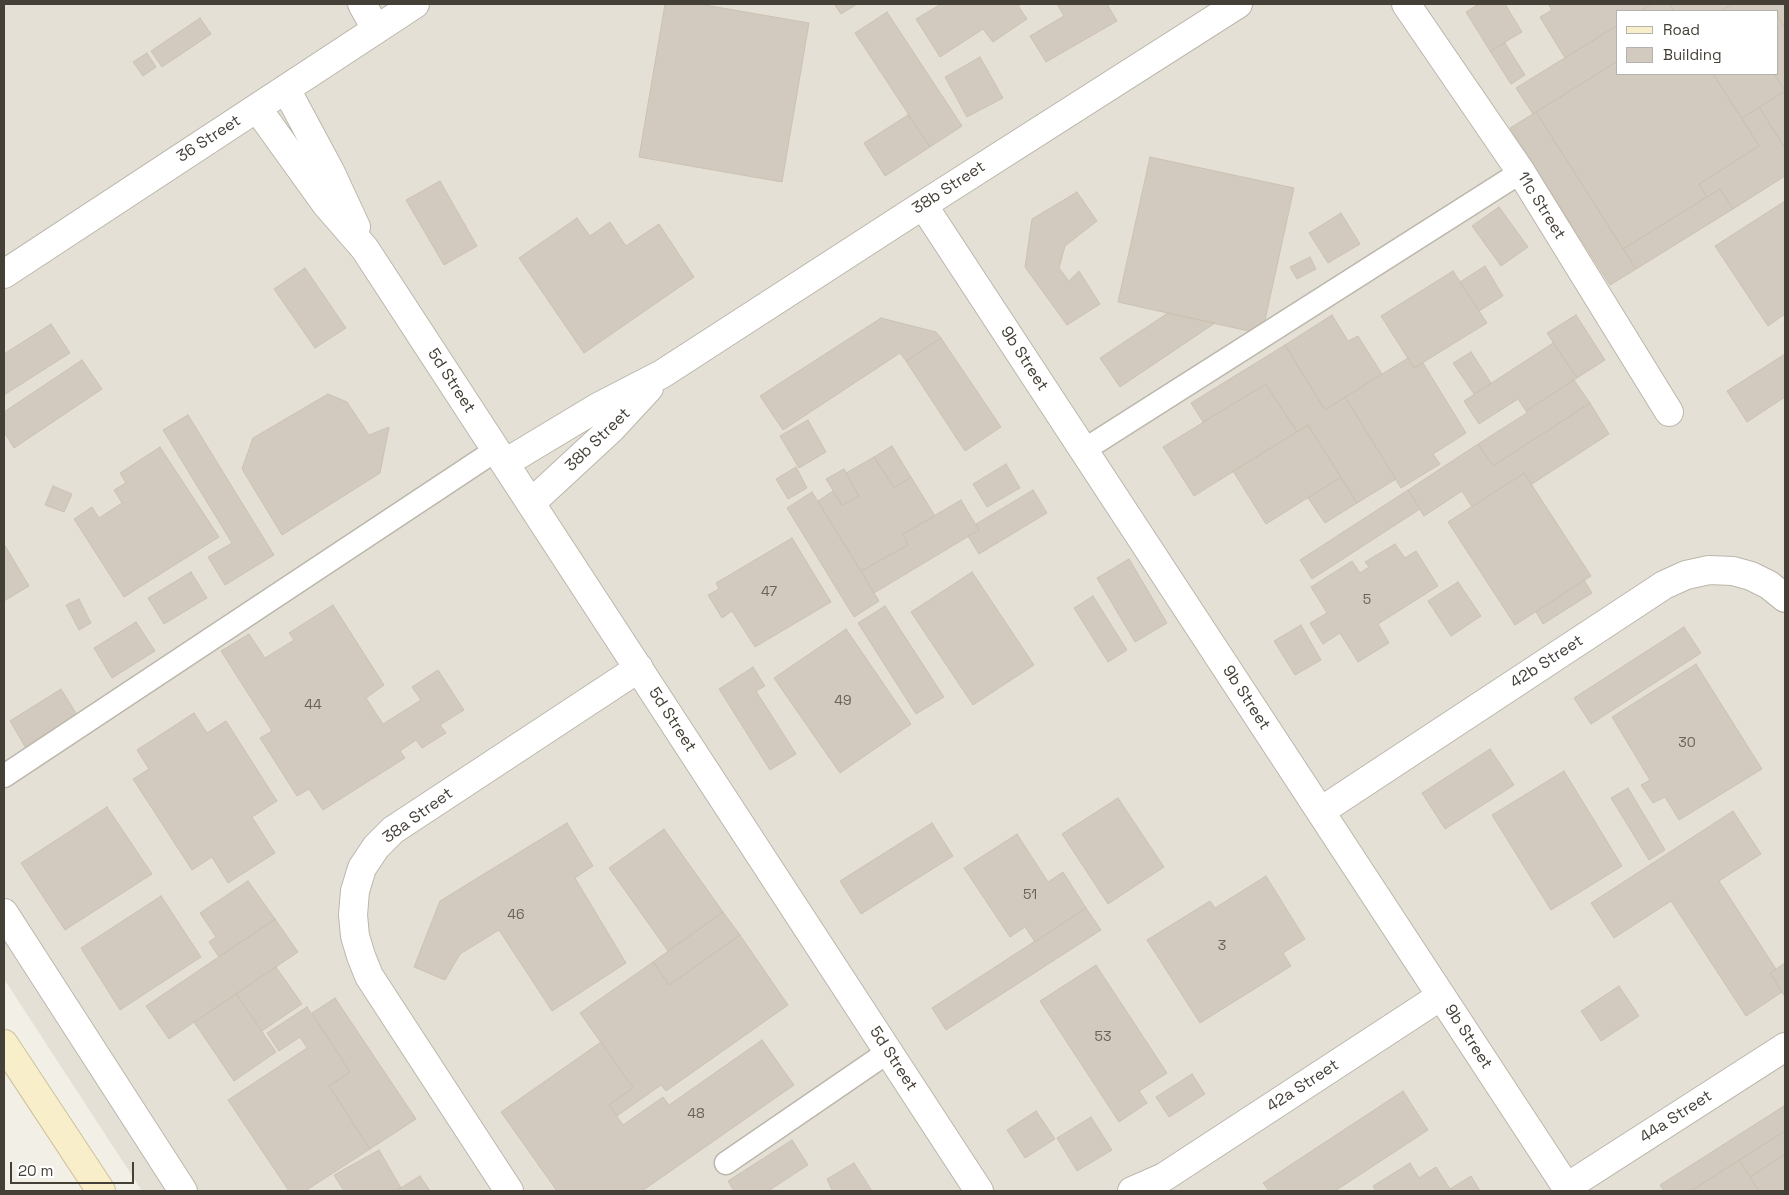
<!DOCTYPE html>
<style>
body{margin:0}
#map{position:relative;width:1789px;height:1195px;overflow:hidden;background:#f2efe7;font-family:"Space Grotesk",sans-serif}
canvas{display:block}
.frame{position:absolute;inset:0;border:5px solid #443f37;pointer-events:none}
.legend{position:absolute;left:1616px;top:10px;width:162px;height:65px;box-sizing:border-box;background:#fff;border:1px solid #b4b2af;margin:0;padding:6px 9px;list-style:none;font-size:15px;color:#443f37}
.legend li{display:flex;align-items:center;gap:10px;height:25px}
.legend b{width:25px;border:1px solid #b4b2af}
.scale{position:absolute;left:10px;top:1162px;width:124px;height:22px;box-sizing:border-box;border:2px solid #443f37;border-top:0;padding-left:6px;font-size:15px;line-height:18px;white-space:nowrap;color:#443f37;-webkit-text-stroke:4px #fff;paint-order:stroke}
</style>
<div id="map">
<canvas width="1789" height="1195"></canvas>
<div class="frame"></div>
<ul class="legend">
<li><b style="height:6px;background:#f9eeca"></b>Road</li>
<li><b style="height:14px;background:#d2cabe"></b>Building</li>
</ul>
<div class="scale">20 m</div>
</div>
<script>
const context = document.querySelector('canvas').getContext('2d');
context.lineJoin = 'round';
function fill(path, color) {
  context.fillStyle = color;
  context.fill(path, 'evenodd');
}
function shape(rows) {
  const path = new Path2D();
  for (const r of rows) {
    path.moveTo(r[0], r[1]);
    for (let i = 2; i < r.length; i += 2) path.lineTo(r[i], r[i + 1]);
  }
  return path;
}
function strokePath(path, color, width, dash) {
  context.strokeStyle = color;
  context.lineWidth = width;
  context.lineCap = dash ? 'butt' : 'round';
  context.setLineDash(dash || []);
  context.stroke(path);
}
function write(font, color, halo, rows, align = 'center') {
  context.font = font + ' "Space Grotesk",sans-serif';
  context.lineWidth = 5;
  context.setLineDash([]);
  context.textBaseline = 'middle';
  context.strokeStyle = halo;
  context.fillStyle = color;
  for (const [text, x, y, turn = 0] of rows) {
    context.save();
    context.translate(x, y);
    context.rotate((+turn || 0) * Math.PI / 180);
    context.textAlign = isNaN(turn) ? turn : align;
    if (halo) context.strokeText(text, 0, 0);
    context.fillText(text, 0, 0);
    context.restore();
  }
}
fill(shape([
 [4,4,1785,4,1785,1191,142,1191,4,979],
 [1618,11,1778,11,1778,74,1618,74]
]), '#e5e0d6');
const building = shape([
 [665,4,699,4,809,23,782,182,639,157,665,4],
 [834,4,857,4,841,14,834,4],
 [941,4,1022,4,1018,6,1027,19,993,42,983,29,940,57,916,19,941,4],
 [1057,4,1107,4,1117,21,1046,62,1030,36,1064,16,1057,4],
 [1479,4,1505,4,1522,32,1490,51,1466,12,1479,4],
 [1548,4,1651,4,1640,11,1618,11,1618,25,1565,58,1540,17,1552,10,1548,4],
 [1651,4,1669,4,1674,11,1640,11,1651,4],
 [1669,4,1733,4,1721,11,1674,11,1669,4],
 [1733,4,1785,4,1785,28,1778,17,1778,11,1721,11,1733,4],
 [887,12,962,126,930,147,855,33,887,12],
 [1778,17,1785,28,1785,91,1774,74,1778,74,1778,17],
 [200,18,211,34,162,67,151,51,200,18],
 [1618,25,1618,61,1533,114,1516,88,1618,25],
 [1505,43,1525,75,1511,84,1490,51,1505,43],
 [147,53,156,67,143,76,133,62,147,53],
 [980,57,1003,98,967,117,945,77,980,57],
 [1618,61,1618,74,1713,74,1759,146,1699,184,1707,197,1623,249,1536,112,1618,61],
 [1713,74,1774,74,1785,91,1742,118,1713,74],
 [1785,91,1785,144,1783,145,1759,107,1785,91],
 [1759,107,1785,148,1785,176,1733,209,1720,189,1707,197,1699,184,1759,146,1742,118,1759,107],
 [1536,112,1636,269,1610,285,1510,128,1536,112],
 [908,115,930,147,885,176,864,143,908,115],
 [1150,157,1294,188,1262,334,1118,302,1150,157],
 [440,181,477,246,444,265,406,200,440,181],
 [1720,189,1733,209,1636,269,1623,249,1720,189],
 [1077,192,1097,221,1065,246,1059,268,1069,281,1079,271,1100,304,1067,325,1025,267,1032,219,1077,192],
 [1785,201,1785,314,1768,326,1715,246,1785,201],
 [1499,207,1528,247,1501,266,1472,226,1499,207],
 [1341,213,1360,244,1328,263,1309,233,1341,213],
 [577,218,590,236,610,222,626,246,659,224,694,277,584,353,519,258,577,218],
 [1310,257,1316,269,1297,279,1290,267,1310,257],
 [1485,266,1503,296,1479,311,1460,282,1485,266],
 [305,268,346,328,315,348,274,289,305,268],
 [1453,271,1487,323,1414,368,1381,316,1453,271],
 [1168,313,1215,323,1120,387,1100,358,1168,313],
 [1332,315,1348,341,1358,336,1382,374,1325,410,1285,345,1332,315],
 [1576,315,1605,360,1577,378,1547,333,1576,315],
 [881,318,936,332,941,338,906,361,900,353,783,430,760,396,881,318],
 [51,324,70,353,4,395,4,354,51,324],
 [941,338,1001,427,965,451,906,361,941,338],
 [1553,343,1577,378,1526,411,1518,399,1479,424,1464,401,1553,343],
 [1285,345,1325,410,1345,397,1396,479,1357,503,1308,425,1297,432,1266,384,1203,422,1191,403,1285,345],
 [1471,352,1491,383,1474,394,1453,363,1471,352],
 [1785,354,1785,397,1747,422,1727,391,1785,354],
 [1408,358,1414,368,1423,363,1466,433,1433,454,1440,464,1401,488,1345,397,1408,358],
 [82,360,102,389,14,448,4,432,4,412,82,360],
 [1574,380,1590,403,1493,466,1478,444,1527,413,1526,411,1574,380],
 [1266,384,1297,432,1194,496,1163,447,1266,384],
 [328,394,347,402,369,435,389,427,380,473,282,535,242,469,253,438,328,394],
 [1590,403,1609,434,1532,484,1524,473,1472,507,1462,491,1424,516,1408,490,1478,444,1493,466,1590,403],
 [188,415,274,555,225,585,208,557,232,543,163,430,188,415],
 [808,420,826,452,799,468,780,436,808,420],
 [1308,425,1341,477,1266,524,1233,471,1308,425],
 [892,446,911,477,894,488,874,457,892,446],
 [160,447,219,537,124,597,74,519,92,507,99,518,122,503,114,490,126,483,120,473,160,447],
 [874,457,894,488,911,477,935,516,903,534,908,545,861,571,818,501,833,491,842,505,859,496,846,473,874,457],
 [1006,464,1020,488,987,507,973,484,1006,464],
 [796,467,807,488,788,499,776,479,796,467],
 [844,469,859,496,842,505,826,479,844,469],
 [1524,473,1591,576,1515,625,1448,522,1524,473],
 [1341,477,1357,503,1325,523,1308,498,1341,477],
 [53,486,72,494,64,512,45,505,53,486],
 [1033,490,1047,513,979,554,968,536,979,530,976,524,1033,490],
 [1408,490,1420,509,1312,579,1300,560,1408,490],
 [812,492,879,601,854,617,787,508,812,492],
 [961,500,979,530,874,593,861,571,908,545,903,534,961,500],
 [792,538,831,602,755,647,732,611,722,618,708,595,719,589,716,583,792,538],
 [4,544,29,586,4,601,4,544],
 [1395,544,1405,558,1416,551,1438,586,1378,624,1389,643,1358,662,1340,633,1323,644,1310,623,1327,613,1311,587,1352,561,1360,573,1369,567,1365,562,1395,544],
 [1129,559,1167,623,1135,642,1097,578,1129,559],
 [191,572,207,598,164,624,148,598,191,572],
 [972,572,1034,665,973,705,911,612,972,572],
 [1584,580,1592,593,1543,624,1536,612,1584,580],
 [1458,582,1481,616,1451,636,1428,601,1458,582],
 [1093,596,1127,650,1108,662,1074,608,1093,596],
 [79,599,91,623,79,630,66,605,79,599],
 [333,605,384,685,366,698,383,724,421,700,412,687,438,670,464,710,440,725,446,733,422,748,416,740,400,751,405,758,323,810,309,789,297,796,260,738,272,731,221,651,249,634,265,658,294,640,289,633,333,605],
 [885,606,944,697,916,714,858,623,885,606],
 [136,622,155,651,112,678,94,648,136,622],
 [1301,625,1321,660,1295,675,1274,641,1301,625],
 [1684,627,1701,653,1591,724,1574,698,1684,627],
 [846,629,911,724,840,773,774,678,846,629],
 [1696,664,1762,769,1679,820,1665,797,1653,803,1641,785,1650,780,1612,717,1696,664],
 [753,667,765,686,756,691,796,754,770,770,719,689,753,667],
 [61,689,79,718,27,750,10,721,61,689],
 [194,713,207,733,226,721,277,801,252,817,275,853,228,883,212,857,192,870,133,779,149,769,137,750,194,713],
 [1490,749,1514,785,1445,829,1422,793,1490,749],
 [1564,771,1622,866,1551,910,1492,815,1564,771],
 [1628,788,1665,850,1649,860,1611,798,1628,788],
 [1118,798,1164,867,1108,904,1062,834,1118,798],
 [107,807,152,874,65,930,21,863,107,807],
 [1733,811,1761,854,1719,881,1776,969,1770,973,1782,992,1746,1016,1671,901,1614,938,1591,903,1733,811],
 [567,823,593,866,575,878,626,963,552,1011,499,930,460,954,445,980,414,967,440,901,567,823],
 [932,823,953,856,861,914,840,881,932,823],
 [664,829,723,912,668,951,609,868,664,829],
 [1017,834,1048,882,1063,872,1086,908,1035,942,1025,927,1010,937,964,868,1017,834],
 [1266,876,1305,939,1283,953,1291,966,1200,1023,1147,940,1210,901,1215,908,1266,876],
 [248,881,275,919,219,957,209,942,216,937,200,913,248,881],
 [161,896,201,957,120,1010,81,948,161,896],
 [1086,908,1101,930,946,1030,932,1008,1086,908],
 [723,912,740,935,669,985,653,962,723,912],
 [275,919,298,952,169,1039,146,1006,275,919],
 [740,935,788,1005,666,1091,661,1085,617,1116,609,1105,633,1088,580,1013,653,962,669,985,740,935],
 [1785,963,1785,997,1770,973,1785,963],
 [1096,965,1167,1073,1139,1091,1147,1103,1119,1122,1040,1001,1096,965],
 [276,967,302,1004,262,1031,236,994,276,967],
 [1619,986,1639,1016,1601,1041,1581,1011,1619,986],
 [236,994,276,1052,234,1081,194,1022,236,994],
 [335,998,416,1119,370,1149,329,1086,350,1072,312,1013,335,998],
 [307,1007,350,1072,329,1086,370,1149,305,1191,289,1191,228,1100,307,1048,300,1037,279,1051,267,1033,307,1007],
 [762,1040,794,1085,642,1191,557,1191,501,1112,601,1042,633,1088,609,1105,623,1125,663,1097,669,1105,762,1040],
 [1192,1074,1205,1094,1169,1117,1156,1097,1192,1074],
 [1403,1091,1428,1130,1335,1191,1269,1191,1263,1183,1403,1091],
 [1784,1106,1785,1131,1691,1191,1664,1191,1660,1185,1784,1106],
 [1036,1111,1055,1139,1025,1158,1007,1130,1036,1111],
 [1091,1117,1112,1150,1077,1171,1057,1138,1091,1117],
 [1785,1131,1785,1154,1750,1177,1739,1160,1785,1131],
 [792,1140,808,1165,768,1191,734,1191,728,1181,792,1140],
 [379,1150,401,1188,395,1191,344,1191,334,1175,379,1150],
 [1785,1154,1785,1191,1759,1191,1750,1177,1785,1154],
 [1739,1160,1759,1191,1691,1191,1739,1160],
 [854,1163,872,1191,829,1191,832,1190,827,1179,854,1163],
 [1410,1163,1419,1178,1436,1167,1450,1189,1471,1176,1480,1191,1376,1191,1373,1186,1410,1163],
 [420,1176,430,1191,396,1191,420,1176]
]);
fill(building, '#d2cabe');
strokePath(building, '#ccc2b2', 1);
const lane = shape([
 [1084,450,1521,172],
 [4,776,496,450],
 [726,1163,888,1052]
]);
const street = shape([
 [362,4,376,29],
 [1406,4,1521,172,1669,412],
 [286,89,330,171,356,227],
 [257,108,326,204,365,249,979,1191],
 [923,205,1569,1191],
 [4,274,415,4],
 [505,463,598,407,662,374,923,205,1238,4],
 [531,503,611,429,649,388],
 [1321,811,1664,585,1686,575,1709,570,1733,571,1751,576,1769,585,1785,598],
 [4,913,183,1191],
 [1567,1187,1785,1047],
 [509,1191,369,976,361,956,355,936,353,915,355,891,362,868,376,847,393,830,639,668],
 [1132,1191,1164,1177,1441,996]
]);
const secondary = shape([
 [4,1044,101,1191]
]);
strokePath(lane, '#bcb6ab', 25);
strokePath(street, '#bcb6ab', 30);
strokePath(secondary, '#cdc19b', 30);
strokePath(lane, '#fff', 22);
strokePath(street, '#fff', 28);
strokePath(secondary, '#f9eeca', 28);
write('14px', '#686259', null, [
 ["47",769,592],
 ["5",1367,600],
 ["49",843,701],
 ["44",313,705],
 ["30",1687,743],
 ["51",1030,895],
 ["46",516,915],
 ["3",1222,946],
 ["53",1103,1037],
 ["48",696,1114]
]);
write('16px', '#443f37', '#fff', [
 ["36 Street",209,139,-33],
 ["38b Street",949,188,-33],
 ["11c Street",1541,206,58],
 ["9b Street",1024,359,57],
 ["5d Street",451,381,57],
 ["38b Street",598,440,-44],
 ["42b Street",1547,662,-33],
 ["9b Street",1246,698,57],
 ["5d Street",672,720,57],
 ["38a Street",418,816,-36],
 ["9b Street",1468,1037,57],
 ["5d Street",893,1059,57],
 ["42a Street",1303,1086,-33],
 ["44a Street",1676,1117,-33]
]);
</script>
